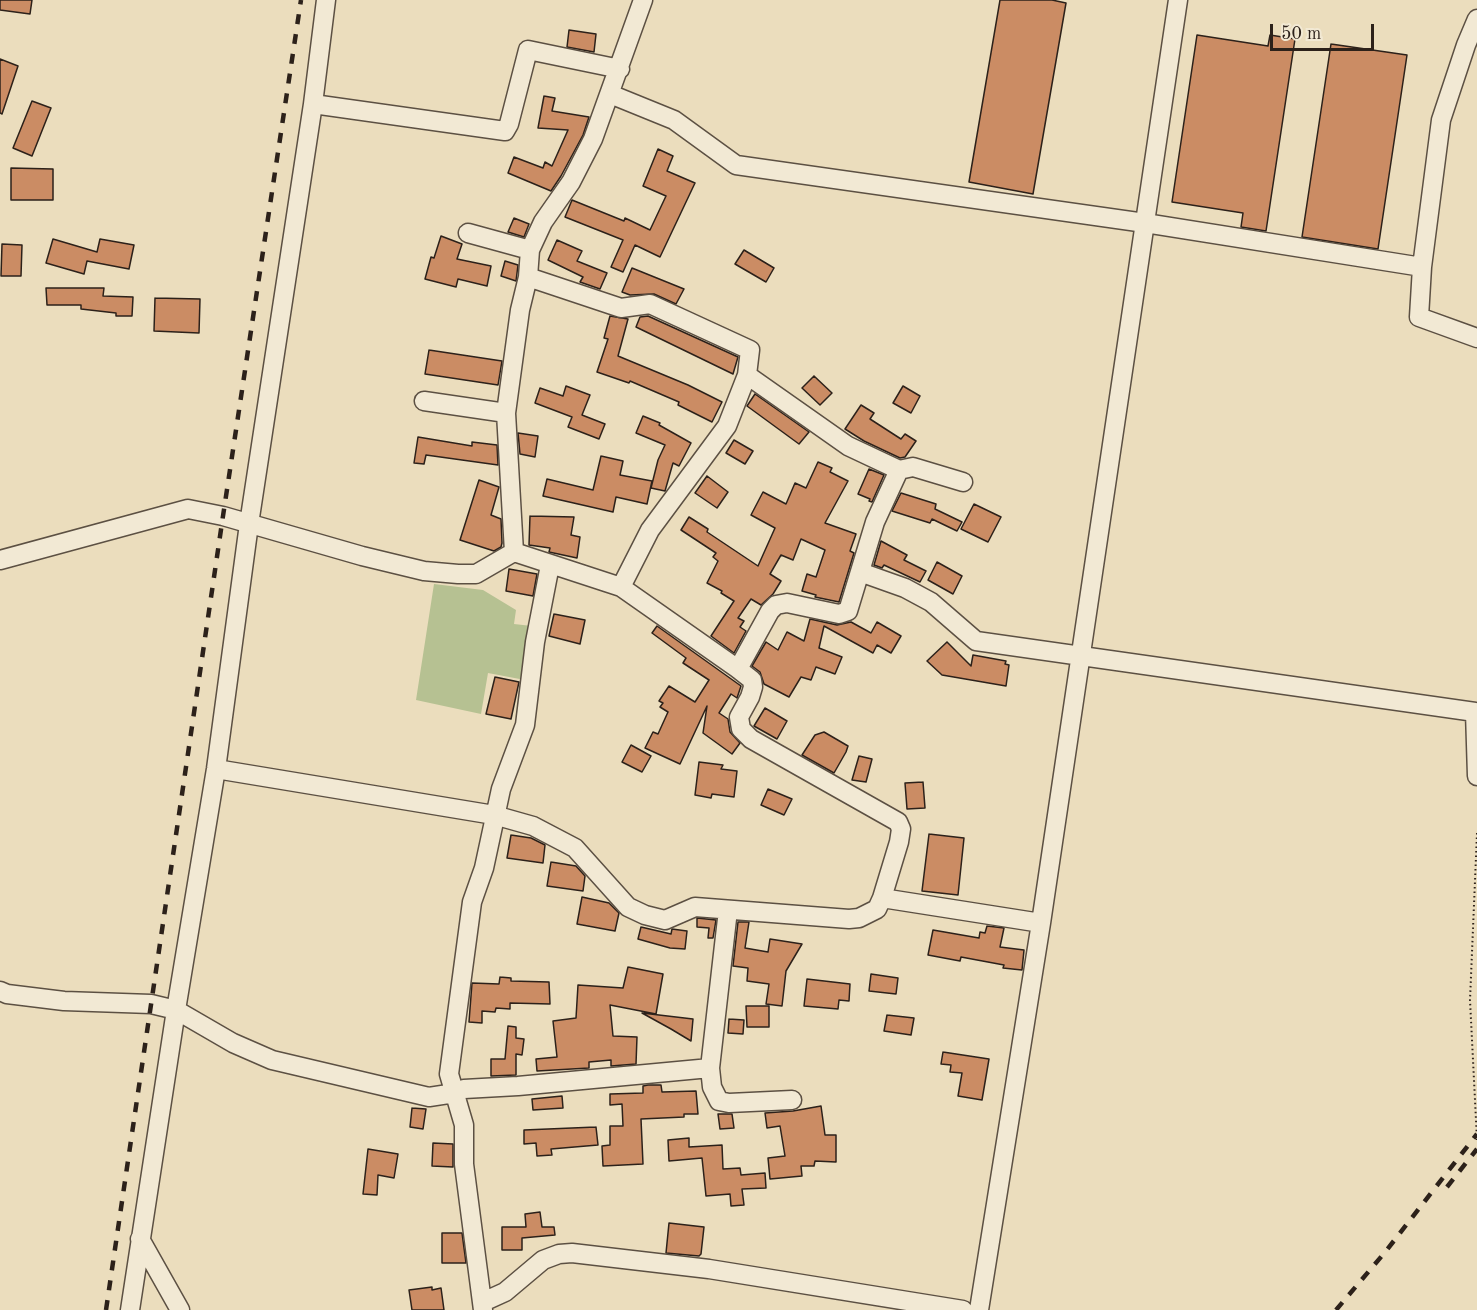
<!DOCTYPE html>
<style>
body{margin:0}
#map{position:relative;width:1477px;height:1310px;overflow:hidden;background:#ebddbd;font-family:"Old Standard TT",serif}
canvas{display:block}
.scale{position:absolute;left:1270px;top:24px;width:104px;height:27px;box-sizing:border-box;border:3px solid #2c211a;border-top:0;padding-left:8px;font-size:18px;line-height:21px;white-space:nowrap;color:#2c211a;-webkit-text-stroke:4px #f2e9d4;paint-order:stroke}
</style>
<div id="map">
<canvas width="1477" height="1310"></canvas>
<div class="scale">50 m</div>
</div>
<script>
const context = document.querySelector('canvas').getContext('2d');
context.lineJoin = 'round';
function fill(path, color) {
  context.fillStyle = color;
  context.fill(path, 'evenodd');
}
function shape(rows) {
  const path = new Path2D();
  for (const r of rows) {
    path.moveTo(r[0], r[1]);
    for (let i = 2; i < r.length; i += 2) path.lineTo(r[i], r[i + 1]);
  }
  return path;
}
function strokePath(path, color, width, dash) {
  context.strokeStyle = color;
  context.lineWidth = width;
  context.lineCap = dash ? 'butt' : 'round';
  context.setLineDash(dash || []);
  context.stroke(path);
}
fill(shape([
 [434,584,483,590,516,610,514,624,532,626,525,680,488,673,481,714,416,700]
]), '#b6c192');
const building = shape([
 [0,0,32,0,30,14,0,10,0,0],
 [1000,0,1052,0,1066,3,1033,194,969,182,1000,0],
 [569,30,596,34,594,52,567,47,569,30],
 [1197,35,1268,46,1270,35,1295,39,1266,231,1241,227,1243,213,1172,202,1197,35],
 [1331,44,1407,55,1378,249,1302,237,1331,44],
 [0,59,18,66,2,114,0,113,0,59],
 [544,96,555,98,552,111,589,117,583,135,561,176,551,191,508,173,514,157,543,168,545,162,552,166,568,130,538,128,544,96],
 [32,101,51,108,32,156,13,148,32,101],
 [658,149,673,156,667,171,695,183,660,257,635,245,623,272,611,267,623,240,565,217,572,200,624,221,625,218,650,230,666,196,643,186,658,149],
 [11,168,53,169,53,200,11,200,11,168],
 [514,218,529,224,524,237,508,232,514,218],
 [441,236,462,244,457,259,491,266,487,286,458,279,456,287,425,279,431,257,434,258,441,236],
 [53,239,97,252,100,239,134,245,129,269,87,261,84,274,46,263,53,239],
 [557,240,582,251,577,261,607,273,600,289,580,282,583,277,548,260,557,240],
 [2,244,22,245,21,276,1,276,2,244],
 [744,250,774,268,766,282,735,264,744,250],
 [505,261,518,265,516,281,501,276,505,261],
 [632,268,684,289,676,304,654,294,630,295,622,292,632,268],
 [46,288,104,288,103,296,133,297,132,316,116,316,116,313,81,309,81,305,47,305,46,288],
 [155,298,200,299,199,333,154,331,155,298],
 [610,316,628,319,618,356,688,385,722,402,712,422,678,405,679,402,630,381,629,383,597,372,608,339,604,338,610,316],
 [648,316,738,357,733,374,636,327,640,317,648,316],
 [429,350,502,361,498,385,425,374,429,350],
 [814,376,832,393,820,405,802,388,814,376],
 [566,386,590,395,582,415,605,424,599,439,568,427,572,417,535,403,540,388,563,396,566,386],
 [903,386,920,396,911,413,893,403,903,386],
 [755,394,809,432,799,444,747,406,755,394],
 [861,405,874,413,870,419,901,439,905,434,916,441,905,457,900,458,864,441,845,429,861,405],
 [643,416,660,423,659,425,691,443,679,466,673,463,665,491,651,488,658,460,665,445,636,433,643,416],
 [518,433,538,436,535,457,520,454,518,433],
 [418,437,472,446,472,442,497,445,498,465,426,455,424,464,414,463,418,437],
 [734,440,753,451,745,464,726,453,734,440],
 [601,456,623,461,620,475,652,481,647,504,616,497,613,512,543,496,547,479,593,490,601,456],
 [818,462,832,468,830,472,848,481,825,523,856,534,850,551,854,553,839,602,815,597,816,595,802,591,807,574,816,577,825,550,801,539,793,560,781,555,770,574,781,581,773,594,761,605,751,599,738,618,744,621,740,627,746,631,734,653,711,636,734,601,721,593,722,591,707,583,718,561,713,557,716,553,681,530,689,517,708,529,707,532,758,566,775,528,751,515,763,492,786,504,795,483,806,488,818,462],
 [869,469,884,475,872,502,869,501,870,499,858,494,869,469],
 [707,476,728,492,717,508,695,493,707,476],
 [479,480,499,487,491,515,501,519,502,543,501,547,494,551,460,540,479,480],
 [901,493,936,504,935,509,962,522,957,531,932,519,930,523,892,511,901,493],
 [974,504,1001,517,988,542,961,529,974,504],
 [530,516,574,517,571,535,580,537,577,558,549,552,550,548,529,545,530,516],
 [881,541,907,555,904,560,926,571,920,582,884,565,882,568,874,565,881,541],
 [937,562,962,576,953,594,928,580,937,562],
 [509,569,537,574,533,596,506,591,509,569],
 [554,614,585,620,580,644,549,636,554,614],
 [810,619,837,625,851,622,871,633,877,622,901,636,891,653,877,645,873,653,824,626,819,648,842,657,835,674,816,667,811,680,801,677,789,697,764,684,760,672,752,666,766,642,778,650,787,632,804,641,810,619],
 [657,626,741,686,737,698,731,694,719,713,728,719,730,732,740,743,732,754,703,733,707,706,680,764,645,748,653,732,658,734,668,712,660,707,663,703,659,701,669,686,695,702,709,680,683,663,686,658,652,633,657,626],
 [947,642,971,666,973,655,1006,661,1005,664,1009,665,1006,686,942,675,927,661,947,642],
 [495,677,519,682,511,719,486,714,495,677],
 [765,708,787,721,777,739,754,726,765,708],
 [824,732,848,746,846,752,834,773,802,755,815,735,824,732],
 [631,745,651,756,642,772,622,762,631,745],
 [859,756,872,759,866,782,852,780,859,756],
 [699,762,723,765,721,769,737,771,734,797,712,794,711,798,695,795,699,762],
 [923,782,925,808,907,809,905,783,923,782],
 [768,789,792,799,784,815,761,805,768,789],
 [929,834,964,838,958,895,922,891,929,834],
 [511,835,531,838,545,845,543,863,507,858,511,835],
 [551,862,576,866,585,876,583,891,547,886,551,862],
 [582,897,609,903,619,913,615,931,577,924,582,897],
 [697,918,716,920,713,938,708,938,709,928,697,927,697,918],
 [738,922,749,922,745,948,768,952,770,939,802,944,786,971,782,1006,766,1004,769,984,747,981,748,968,733,966,738,922],
 [987,926,1004,928,1000,947,1024,950,1022,970,1003,968,1004,965,961,957,960,961,928,955,933,930,979,938,980,932,985,933,987,926],
 [641,927,671,934,672,929,687,931,685,949,670,948,638,939,641,927],
 [628,967,663,974,656,1014,610,1005,613,1036,637,1037,636,1064,611,1066,611,1060,589,1062,589,1068,537,1071,536,1059,557,1057,553,1021,576,1018,578,985,623,988,628,967],
 [871,974,898,978,896,994,869,991,871,974],
 [500,977,511,978,511,981,549,982,550,1004,510,1003,510,1009,496,1008,495,1012,482,1011,482,1023,469,1022,472,983,499,984,500,977],
 [807,979,850,984,849,1001,839,1000,838,1009,804,1006,807,979],
 [746,1006,769,1006,769,1027,747,1027,746,1006],
 [642,1013,693,1019,691,1041,671,1029,642,1013],
 [887,1015,914,1018,911,1035,884,1031,887,1015],
 [729,1019,744,1020,743,1034,728,1033,729,1019],
 [508,1026,516,1027,516,1038,524,1039,522,1055,516,1054,516,1075,491,1076,491,1059,505,1059,508,1026],
 [943,1052,989,1059,982,1100,958,1096,962,1073,950,1072,951,1065,941,1064,943,1052],
 [648,1085,661,1085,662,1092,696,1091,698,1114,684,1114,684,1117,641,1119,643,1164,603,1166,602,1146,610,1145,610,1126,623,1126,622,1104,610,1105,610,1094,643,1093,643,1086,648,1085],
 [562,1096,563,1108,533,1110,532,1099,562,1096],
 [821,1106,825,1135,836,1135,836,1162,815,1161,814,1166,801,1166,802,1176,770,1179,768,1158,785,1156,780,1126,767,1128,765,1113,793,1111,821,1106],
 [412,1108,426,1109,423,1129,410,1127,412,1108],
 [718,1114,732,1114,734,1128,720,1129,718,1114],
 [596,1127,598,1145,551,1149,552,1155,537,1156,536,1143,524,1144,524,1130,596,1127],
 [689,1138,689,1147,722,1145,723,1169,740,1168,741,1175,765,1173,766,1188,742,1189,744,1205,731,1206,730,1194,706,1196,702,1158,669,1161,668,1140,689,1138],
 [433,1143,453,1144,453,1167,432,1166,433,1143],
 [368,1149,398,1154,394,1178,378,1175,377,1195,363,1194,368,1149],
 [540,1212,542,1227,554,1227,555,1235,522,1238,522,1250,502,1250,502,1227,526,1227,525,1214,540,1212],
 [669,1223,704,1227,701,1254,699,1256,666,1253,669,1223],
 [442,1233,462,1233,466,1263,442,1263,442,1233],
 [432,1287,432,1290,441,1288,444,1310,412,1310,409,1290,432,1287]
]);
fill(building, '#cb8c64');
strokePath(building, '#2c211a', 1.5);
const minor = shape([
 [610,94,674,120,736,165,1145,223,1422,267,1441,120,1466,45,1477,19],
 [313,104,505,131,509,124,528,50,620,69],
 [468,233,530,250],
 [1422,267,1419,317,1477,338],
 [528,277,621,308,650,304,750,350,747,375,727,426,650,530,621,587],
 [747,375,848,446,899,470],
 [424,401,506,413],
 [514,552,506,413,520,310,528,277,530,250,543,222,571,182,593,139,643,0],
 [0,560,188,509,223,516,362,556,424,571,458,574,476,574,514,552,621,587,738,669,752,680,753,687,750,697,739,717,741,729,751,739,898,822,901,829,899,842,882,898,1041,923],
 [860,572,905,588,931,602,976,641,1475,712,1477,776],
 [738,669,770,611,776,605,787,603,839,614,848,611,875,522,899,470,913,467,963,482],
 [216,769,494,815,533,826,575,848,628,907,645,915,665,920,695,907,849,919,859,918,877,909,882,898],
 [728,910,710,1068,712,1087,719,1101,729,1103,792,1100],
 [0,991,7,994,64,1001,151,1004,176,1010,233,1043,272,1060,429,1097,455,1093,464,1089,518,1086,710,1068],
 [140,1239,180,1310],
 [483,1302,505,1292,543,1260,559,1254,572,1253,709,1269,963,1310],
 [130,1310,176,1010,216,769,249,524,313,104,326,0],
 [483,1310,464,1164,464,1125,449,1074,472,902,484,868,501,789,525,725,535,642,550,565],
 [979,1310,1041,923,1178,0]
]);
strokePath(minor, '#5c5043', 21);
strokePath(shape([
 [1477,833,1470,1000,1477,1140]
]), '#2c211a', 2, [1.5, 3]);
strokePath(minor, '#f2e9d4', 18);
strokePath(shape([
 [1447,1187,1477,1149],
 [106,1310,223,516,301,0],
 [1336,1310,1386,1251,1477,1134]
]), '#2c211a', 4.5, [10, 10]);
</script>
